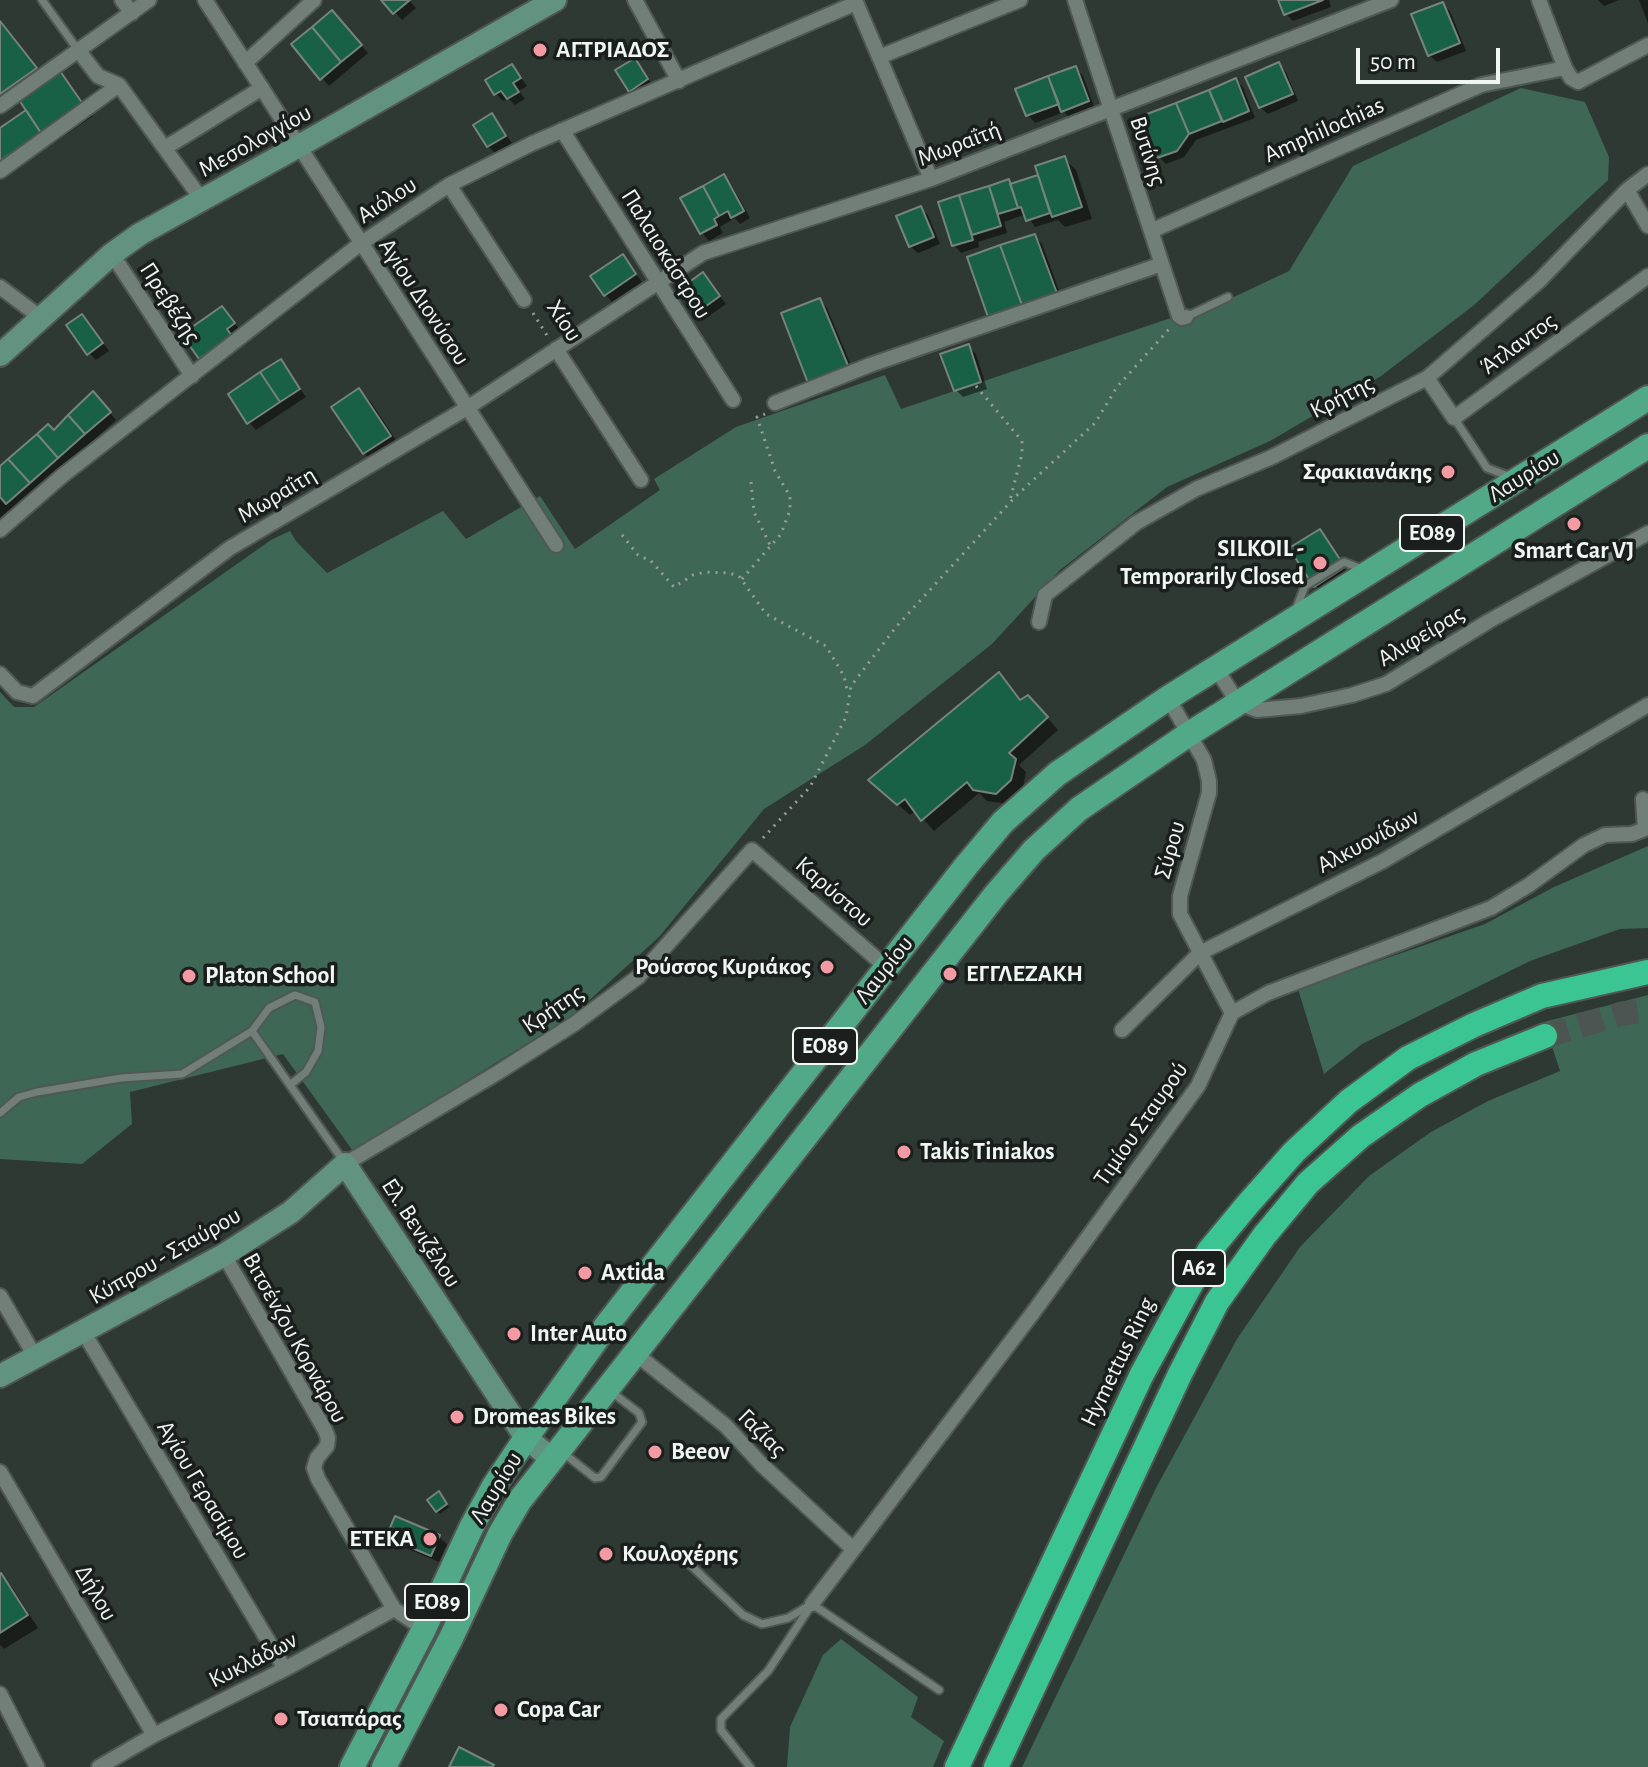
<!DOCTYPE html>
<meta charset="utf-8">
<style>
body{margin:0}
#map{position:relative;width:1648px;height:1767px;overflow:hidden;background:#2f3934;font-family:"Alegreya Sans",sans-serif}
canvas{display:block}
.scale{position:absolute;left:1356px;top:48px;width:144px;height:36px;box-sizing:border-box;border:4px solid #f0f6f3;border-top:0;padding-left:10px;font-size:24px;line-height:28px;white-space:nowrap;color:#f0f6f3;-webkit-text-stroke:6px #1a1f1d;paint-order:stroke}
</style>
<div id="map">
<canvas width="1648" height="1767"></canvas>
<div class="scale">50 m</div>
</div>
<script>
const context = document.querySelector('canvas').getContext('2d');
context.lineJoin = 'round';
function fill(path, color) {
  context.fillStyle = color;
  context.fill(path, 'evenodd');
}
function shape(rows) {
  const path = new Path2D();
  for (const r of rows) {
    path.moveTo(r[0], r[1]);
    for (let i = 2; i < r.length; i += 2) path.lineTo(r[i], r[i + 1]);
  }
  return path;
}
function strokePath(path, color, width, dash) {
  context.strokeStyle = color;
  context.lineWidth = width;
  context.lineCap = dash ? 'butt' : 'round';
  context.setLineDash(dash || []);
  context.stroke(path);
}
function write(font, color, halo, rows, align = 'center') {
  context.font = font + ' "Alegreya Sans",sans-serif';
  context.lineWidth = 7;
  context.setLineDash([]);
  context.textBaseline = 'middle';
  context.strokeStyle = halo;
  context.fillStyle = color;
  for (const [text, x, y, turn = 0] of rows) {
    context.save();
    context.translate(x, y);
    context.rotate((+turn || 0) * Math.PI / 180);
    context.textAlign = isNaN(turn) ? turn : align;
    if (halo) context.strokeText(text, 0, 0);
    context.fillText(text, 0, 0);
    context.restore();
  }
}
fill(shape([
 [1521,88,1585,102,1609,157,1608,180,1473,306,1381,376,1270,441,1167,487,1060,570,992,644,865,745,764,809,659,937,573,1015,353,1151,283,1054,130,1092,132,1124,82,1164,0,1159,0,692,14,707,34,707,271,540,290,531,296,541,327,573,443,511,466,539,540,496,575,549,660,490,654,479,736,427,885,375,901,409,1236,296,1289,271,1353,166],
 [1648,846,1648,928,1620,929,1530,961,1362,1044,1324,1074,1298,989,1485,924,1554,887],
 [1648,995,1648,1767,1022,1767,1156,1488,1237,1339,1300,1247,1369,1176,1431,1132,1488,1101,1560,1071,1544,1022],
 [841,1639,918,1697,911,1717,944,1741,933,1767,787,1767,790,1727,823,1655]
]), '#3e6755');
fill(shape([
 [384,0,409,0,416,8,402,20],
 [1280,0,1329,0,1331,7,1293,21,1285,13],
 [1598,0,1619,0,1604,6],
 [1639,0,1648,0,1648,23],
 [1442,4,1450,11,1466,51,1437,62,1429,55],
 [339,19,368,53,329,86,322,78],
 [0,22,48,82,60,74,71,85,93,116,54,143,50,139,0,173,0,131,29,111,20,99,0,113],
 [634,60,654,87,637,98,630,90],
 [1279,65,1286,72,1298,101,1268,114,1260,107],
 [512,66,527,86,519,91,525,99,515,105,508,98,503,101,496,94],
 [1076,68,1083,76,1095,109,1070,118,1064,112,1035,123,1028,115],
 [1236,80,1243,87,1255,118,1196,140,1184,157,1166,164,1159,157,1149,116],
 [492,116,512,143,495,153,488,146],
 [1065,159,1076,170,1092,219,1065,227,1058,220,1035,227,1026,214,1004,222,1007,233,978,242,979,247,961,253,954,245,940,203,1008,182,1012,186,1041,177],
 [724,177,731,184,750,218,740,224,735,218,720,227,723,233,709,241,702,233,683,199],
 [920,208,928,215,940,244,918,253,910,246],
 [1035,236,1042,244,1064,304,998,326],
 [623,257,642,282,612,302,605,294],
 [703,274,726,304,706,318,699,310],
 [820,300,827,308,855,375,783,314],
 [222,308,241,331,208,365,188,340],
 [89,324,109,351,96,360,89,353],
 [969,347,976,354,987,389,963,397,956,390],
 [280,361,306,397,256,430,249,422],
 [359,391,371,402,401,448,376,465,364,453,334,407],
 [100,401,116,420,0,524,0,468],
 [1323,534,1346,571,1319,589,1316,586],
 [999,674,1022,701,1040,709,1058,730,1019,765,1026,772,1022,792,1008,804,987,801,979,793,934,831,916,811,910,815,882,791],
 [441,1497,449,1507,440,1514,437,1511],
 [396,1519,439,1537,447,1544,439,1562,396,1544,388,1537],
 [1,1576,12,1587,38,1628,4,1649,0,1645]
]), '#0007');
const building = shape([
 [381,0,410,0,393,14,381,0],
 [1278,0,1323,0,1284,15,1278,0],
 [1443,2,1460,43,1428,56,1411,14,1443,2],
 [332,10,362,45,341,62,312,27,332,10],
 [0,21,37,68,0,94,0,21],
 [312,27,341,62,320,80,291,44,312,27],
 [635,58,648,79,629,92,615,70,635,58],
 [1279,62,1293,94,1259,108,1245,77,1279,62],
 [512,64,521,78,513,83,519,92,507,99,501,91,494,95,485,80,512,64],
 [1076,66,1089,101,1061,112,1048,76,1076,66],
 [60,71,83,104,41,133,19,100,60,71],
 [1048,76,1059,104,1026,116,1015,89,1048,76],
 [1236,78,1249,111,1223,122,1209,90,1236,78],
 [1209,90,1222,121,1189,134,1176,103,1209,90],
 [1176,103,1189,134,1177,151,1157,158,1145,126,1147,114,1176,103],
 [26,110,41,133,0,161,0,128,26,110],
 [492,113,506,136,487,147,473,125,492,113],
 [1065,156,1082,207,1052,217,1035,166,1065,156],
 [724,174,744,211,731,218,728,211,719,216,703,186,724,174],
 [1038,175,1050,213,1026,221,1021,207,1018,208,1010,184,1038,175],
 [1009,179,1018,208,998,214,989,186,1009,179],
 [703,186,719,216,714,219,717,225,700,234,680,198,703,186],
 [989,186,1001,226,972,235,959,195,989,186],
 [959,195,973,240,952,246,938,202,959,195],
 [921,206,934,237,909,247,896,216,921,206],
 [1035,234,1058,296,1023,308,1000,245,1035,234],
 [1000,245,1023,308,989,320,967,257,1000,245],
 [623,254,636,274,604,296,590,276,623,254],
 [703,272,720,296,698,312,681,288,703,272],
 [820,298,849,368,808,383,781,313,820,298],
 [222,306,235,323,227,329,232,336,199,359,185,339,189,337,185,332,222,306],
 [82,314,103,343,87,355,66,325,82,314],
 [969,344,981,382,954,391,940,354,969,344],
 [281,359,300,389,280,402,260,372,281,359],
 [260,372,280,402,247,424,228,394,260,372],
 [359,388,391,436,363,454,331,407,359,388],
 [93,391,111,412,85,434,68,415,93,391],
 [68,415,85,434,58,458,37,434,48,424,54,430,68,415],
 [37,434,58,458,30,483,8,459,37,434],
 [8,459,30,483,6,504,0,497,0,466,8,459],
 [1320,529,1345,567,1314,587,1289,548,1320,529],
 [999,672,1020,700,1028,695,1048,717,1009,753,1016,759,1011,780,996,794,973,790,967,782,921,821,905,799,897,805,868,780,999,672],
 [439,1491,447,1504,436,1512,427,1500,439,1491],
 [395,1516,440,1535,431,1556,386,1537,395,1516],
 [1,1573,28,1615,0,1633,0,1574,1,1573],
 [459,1747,494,1765,492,1767,449,1767,459,1747]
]);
fill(building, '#186046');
strokePath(building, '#77837d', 2);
strokePath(shape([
 [1545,1036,1620,1014,1648,1010]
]), '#4c5551', 24, [24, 12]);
const lane = shape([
 [42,0,78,50],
 [1186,317,1228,297],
 [1454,418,1487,468,1511,477],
 [1296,609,1305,586,1344,562,1364,570],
 [252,1031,344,1162],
 [0,1113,19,1097,37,1092,121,1078,182,1074,252,1031,269,1008,295,995,315,1002,321,1027,318,1051,306,1072,290,1085],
 [562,1452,595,1478,601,1477,642,1422,639,1413,609,1390],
 [680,1555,743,1615,762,1624,788,1618,810,1605],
 [812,1604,939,1690],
 [750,1767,721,1730,721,1719,768,1671,812,1604]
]);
const street = shape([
 [122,0,132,13],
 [205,0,556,545],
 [635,0,679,81],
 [855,0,931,179],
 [1075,0,1179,316,1182,318,1186,317],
 [1539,0,1565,68,1571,78,1578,82,1648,45],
 [78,50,98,76,119,85,202,200],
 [879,57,1020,0],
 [245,63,314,0],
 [0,106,149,0],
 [562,130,733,400],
 [165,148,262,88],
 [0,171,119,85],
 [449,185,524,300],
 [1627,190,1648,226],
 [1151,231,1481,85,1565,68],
 [112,254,192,376],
 [0,287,40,317],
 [556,349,641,480],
 [1427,378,1454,418,1648,276],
 [775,403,870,365,1162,264],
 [0,530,62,476,360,244,449,185,531,144,856,3],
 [1039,622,1045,595,1136,523,1196,489,1272,457,1427,378,1539,281,1627,190,1648,174],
 [1216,668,1238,703,1257,710,1301,706,1352,695,1386,684,1489,621,1648,533],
 [0,674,17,692,33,696,230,548,467,408,703,253,931,179,1391,0],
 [1168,698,1204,760,1209,781,1209,793,1180,896,1180,914,1232,1013],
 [1122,1030,1200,953,1383,861,1648,705],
 [345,1164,497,1073,574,1024,638,977,752,850,886,967],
 [224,1255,325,1430,328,1438,327,1446,317,1458,314,1468,318,1479,394,1609],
 [0,1296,36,1358],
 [84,1333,285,1669],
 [636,1354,726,1426,762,1465,853,1549],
 [0,1472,154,1735],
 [812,1604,1032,1314,1198,1086,1232,1013,1268,993,1491,908,1529,885,1584,845,1605,835,1632,834,1645,829,1643,799],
 [0,1694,37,1767],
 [99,1767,154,1735,285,1669,394,1609,424,1629]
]);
const secondary = shape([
 [0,355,112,254,140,234,299,146,555,0],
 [0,1376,224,1255,291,1212,345,1164,526,1438,551,1458]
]);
const primary = shape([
 [352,1767,424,1629,472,1526,494,1486,526,1438,606,1326,966,866,1003,822,1057,774,1168,698,1648,398],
 [384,1767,451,1638,500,1534,520,1500,996,894,1034,850,1079,809,1189,734,1648,446]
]);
const highway = shape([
 [957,1767,1142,1374,1209,1251,1248,1204,1294,1152,1349,1101,1408,1058,1474,1025,1542,996,1648,972],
 [996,1767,1180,1374,1217,1302,1264,1236,1308,1183,1361,1136,1420,1095,1476,1064,1545,1036]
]);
strokePath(lane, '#4f5854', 11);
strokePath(street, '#4f5854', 18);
strokePath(secondary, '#4f5854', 26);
strokePath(primary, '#4f5854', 28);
strokePath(highway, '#4f5854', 28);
strokePath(shape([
 [533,313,548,337],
 [976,386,1022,441,1022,454,1010,500],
 [751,482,754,512,770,545],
 [622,535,638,555,651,561,674,587,693,575,705,572,729,573,739,576,766,614,826,646,844,676,848,694],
 [742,579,781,534,790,510,790,496,775,471,757,417,765,414],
 [763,838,810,787,846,717,851,686,896,627,1016,496,1095,423,1117,387,1170,328]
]), '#979f9b', 3, [2, 6]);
strokePath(lane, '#727e78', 7);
strokePath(street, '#727e78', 14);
strokePath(secondary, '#629380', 22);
strokePath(primary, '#51a988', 24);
strokePath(highway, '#3bc593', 24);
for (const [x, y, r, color] of [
 [540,50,8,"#f49aa2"],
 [1448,472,8,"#f49aa2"],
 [1574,524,8,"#f49aa2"],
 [1320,563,8,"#f49aa2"],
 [827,967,8,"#f49aa2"],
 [950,974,8,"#f49aa2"],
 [189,976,8,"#f49aa2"],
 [904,1152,8,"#f49aa2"],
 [585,1273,8,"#f49aa2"],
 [514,1334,8,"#f49aa2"],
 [457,1417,8,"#f49aa2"],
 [655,1452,8,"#f49aa2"],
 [430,1539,8,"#f49aa2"],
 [606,1554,8,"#f49aa2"],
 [501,1710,8,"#f49aa2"],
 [281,1719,8,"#f49aa2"]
]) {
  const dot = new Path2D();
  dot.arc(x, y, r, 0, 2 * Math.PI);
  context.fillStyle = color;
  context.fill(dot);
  strokePath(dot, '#1a1f1d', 3);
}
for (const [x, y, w] of [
 [1432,533,64],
 [825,1046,64],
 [1199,1268,52],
 [437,1602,64]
]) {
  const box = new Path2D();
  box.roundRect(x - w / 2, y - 18, w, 36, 6);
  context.fillStyle = '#1a1f1d';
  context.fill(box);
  strokePath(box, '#f0f6f3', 2);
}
write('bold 22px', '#f0f6f3', null, [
 ["ΕΟ89",1432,533],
 ["ΕΟ89",825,1046],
 ["Α62",1199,1268],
 ["ΕΟ89",437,1602]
]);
write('bold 24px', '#f0f6f3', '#1a1f1d', [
 ["ΑΓ.ΤΡΙΑΔΟΣ",556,50],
 ["Σφακιανάκης",1432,472,"right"],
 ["SILKOIL -",1304,549,"right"],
 ["Temporarily Closed",1304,577,"right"],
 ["Smart Car VJ",1574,551,"center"],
 ["Ρούσσος Κυριάκος",811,967,"right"],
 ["ΕΓΓΛΕΖΑΚΗ",966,974],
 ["Platon School",205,976],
 ["Takis Tiniakos",920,1152],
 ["Axtida",601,1273],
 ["Inter Auto",530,1334],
 ["Dromeas Bikes",473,1417],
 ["Beeov",671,1452],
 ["ΕΤΕΚΑ",414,1539,"right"],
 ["Κουλοχέρης",622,1554],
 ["Copa Car",517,1710],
 ["Τσιαπάρας",297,1719]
], 'left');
write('24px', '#f0f6f3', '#1a1f1d', [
 ["Amphilochias",1324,130,-24],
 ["Μεσολογγίου",255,141,-29],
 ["Μωραΐτή",959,144,-21],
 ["Βυτίνης",1148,151,72],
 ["Αιόλου",387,200,-33],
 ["Παλαιοκάστρου",666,254,58],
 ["Αγίου Διονύσου",424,302,57],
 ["Πρεβέζης",170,303,57],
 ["Χίου",564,321,57],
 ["Άτλαντος",1518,344,-36],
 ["Κρήτης",1342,397,-27],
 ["Λαυρίου",1524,476,-32],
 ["Μωραΐτη",277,495,-31],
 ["Αλιφείρας",1421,636,-31],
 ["Αλκυονίδων",1368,841,-28],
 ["Σύρου",1170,850,-74],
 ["Καρύστου",834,892,41],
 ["Λαυρίου",884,970,-52],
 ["Κρήτης",553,1009,-34],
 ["Τιμίου Σταυρού",1141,1124,-55],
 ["Ελ. Βενιζέλου",421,1233,57],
 ["Κύπρου - Σταύρου",165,1256,-30],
 ["Βιτσένζου Κορνάρου",295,1338,61],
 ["Hymettus Ring",1118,1362,-64],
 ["Γαζίας",762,1433,45],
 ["Λαυρίου",496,1488,-59],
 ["Αγίου Γερασίμου",203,1490,59],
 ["Δήλου",96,1593,60],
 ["Κυκλάδων",253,1660,-27]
]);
</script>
